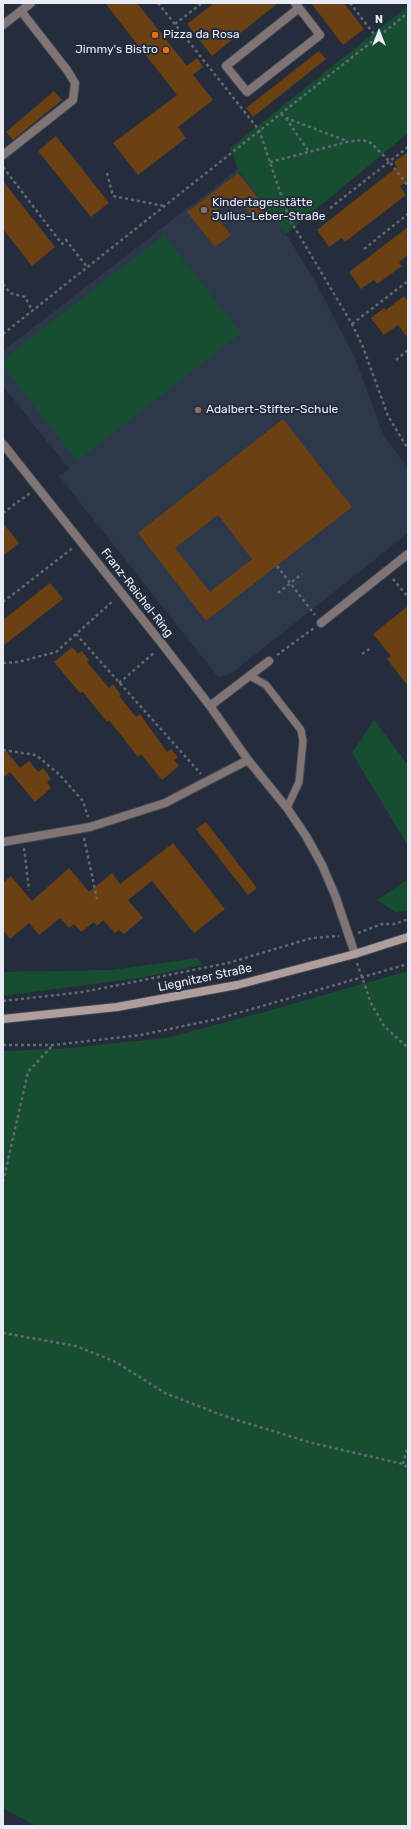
<!DOCTYPE html>
<meta charset="utf-8">
<style>
body{margin:0}
#map{position:relative;width:411px;height:1829px;overflow:hidden;background:#252d3c;font-family:Rubik,sans-serif}
canvas{display:block}
.frame{position:absolute;inset:0;border:4px solid #e7ecf6;pointer-events:none}
.north{position:absolute;left:359px;top:12px;width:40px;height:40px;-webkit-text-stroke:3px #252d3c;paint-order:stroke;rotate:0deg;font-size:11px;font-weight:700;line-height:16px;text-align:center;color:#e7ecf6}
.north::after{content:'';display:block;margin:auto;width:14px;height:18px;background:#e7ecf6;clip-path:polygon(50% 0,100% 100%,50% 72%,0 100%)}
</style>
<div id="map">
<canvas width="411" height="1829"></canvas>
<div class="frame"></div>
<div class="north">N</div>
</div>
<script>
const context = document.querySelector('canvas').getContext('2d');
context.lineJoin = 'round';
function fill(path, color) {
  context.fillStyle = color;
  context.fill(path, 'evenodd');
}
function shape(rows) {
  const path = new Path2D();
  for (const r of rows) {
    path.moveTo(r[0], r[1]);
    for (let i = 2; i < r.length; i += 2) path.lineTo(r[i], r[i + 1]);
  }
  return path;
}
function strokePath(path, color, width, dash) {
  context.strokeStyle = color;
  context.lineWidth = width;
  context.lineCap = dash ? 'butt' : 'round';
  context.setLineDash(dash || []);
  context.stroke(path);
}
function write(font, color, halo, rows, align = 'center') {
  context.font = font + ' Rubik,sans-serif';
  context.lineWidth = 4;
  context.setLineDash([]);
  context.textBaseline = 'middle';
  context.strokeStyle = halo;
  context.fillStyle = color;
  for (const [text, x, y, turn = 0] of rows) {
    context.save();
    context.translate(x, y);
    context.rotate((+turn || 0) * Math.PI / 180);
    context.textAlign = isNaN(turn) ? turn : align;
    if (halo) context.strokeText(text, 0, 0);
    context.fillText(text, 0, 0);
    context.restore();
  }
}
fill(shape([
 [238,169,286,234,316,283,355,358,383,434,408,468,408,533,231,674,218,677,59,476,69,469,3,386,3,351]
]), '#2d384b');
fill(shape([
 [408,6,408,133,286,234,238,169,230,148],
 [164,235,241,333,77,461,3,366,3,360],
 [374,720,408,765,408,846,352,753],
 [408,879,408,911,395,912,377,900],
 [198,958,202,965,145,977,3,996,3,972,112,970],
 [408,971,408,1826,36,1826,3,1808,3,1051,59,1049,166,1038,268,1011]
]), '#174e32');
fill(shape([
 [105,3,137,3,187,66,197,58,203,67,193,75,213,100,178,127,186,138,138,175,113,143,177,95],
 [214,3,278,3,212,56,187,24],
 [311,3,344,3,364,29,343,45],
 [319,51,326,59,253,117,246,108],
 [54,91,62,100,13,140,6,132],
 [56,136,109,203,91,217,38,151],
 [408,152,408,181,400,186,406,195,345,242,342,238,329,247,317,230,397,167,394,162],
 [238,173,267,209,254,219,236,196,214,213,231,235,215,247,187,212],
 [3,181,55,247,32,266,3,229],
 [408,227,408,255,399,262,402,266,377,284,374,280,361,289,349,272],
 [404,296,408,302,408,338,398,325,384,335,371,318,384,308,386,310],
 [283,419,352,507,206,621,138,533],
 [218,515,252,559,210,592,175,548],
 [3,523,19,543,3,556],
 [50,583,63,599,3,646,3,620],
 [408,606,408,686,387,659,391,656,373,634],
 [72,647,78,654,82,651,89,660,87,662,109,688,113,684,121,695,119,696,136,717,140,714,167,752,171,749,178,757,174,760,179,766,162,780,141,754,138,757,109,720,107,722,83,692,80,693,54,662],
 [3,747,20,768,29,761,38,772,43,768,51,779,47,782,51,788,35,802,10,772,3,778],
 [206,822,257,888,248,895,196,829],
 [173,843,225,909,194,933,152,881,128,900,143,918,124,934,119,930,115,933,103,920,97,926,94,922,81,932,74,924,69,928,60,918,39,935,29,923,10,939,3,930,3,883,11,876,32,901,69,868,89,892,112,873,120,884]
]), '#6b4013');
const service = shape([
 [250,676,266,685,301,730,303,741,299,782,287,808]
]);
const minor = shape([
 [295,3,299,8,320,35,247,92,226,66,299,8],
 [3,25,31,3],
 [3,155,73,100,75,83,67,70,21,11],
 [3,444,163,645,210,706,248,760,287,808,306,836,322,865,335,895,355,954],
 [321,623,408,554],
 [210,706,269,661],
 [3,842,90,827,165,803,248,760]
]);
const secondary = shape([
 [3,1019,117,1007,237,985,355,954,408,937]
]);
strokePath(service, '#404856', 9);
strokePath(minor, '#404856', 10);
strokePath(secondary, '#404856', 10);
strokePath(shape([
 [158,3,259,130,289,218,352,324,363,347,388,416,408,449],
 [350,3,377,38],
 [175,24,202,3],
 [281,114,286,118,347,141],
 [286,118,309,152],
 [270,162,347,142,362,140,371,143,389,161,408,186],
 [3,167,62,244,66,240,87,267],
 [107,173,113,196,164,206],
 [330,208,408,147],
 [364,249,408,214],
 [3,284,10,293,25,297,32,310],
 [352,324,408,281],
 [3,334,408,13],
 [396,360,408,350],
 [3,513,30,493],
 [277,566,315,615],
 [393,579,408,597],
 [278,593,302,574],
 [3,602,74,547],
 [76,634,201,774],
 [362,654,371,648],
 [277,655,314,628],
 [3,663,18,662,56,652,114,600],
 [119,683,155,652],
 [3,750,36,755,60,775,83,801,88,817],
 [84,838,97,899],
 [24,848,29,890],
 [358,933,382,924,395,924,408,919],
 [357,963,371,1003,384,1026,408,1048],
 [3,1001,83,992,228,963,312,938,339,936],
 [3,1045,53,1045,141,1035,217,1019,408,964],
 [3,1182,28,1072,53,1045],
 [3,1333,76,1346,116,1362,165,1393,224,1416,312,1443,403,1464,408,1468],
 [403,1464,408,1445],
 [3,1826,4,1826]
]), '#606775', 2.5, [3, 3]);
strokePath(service, '#807574', 7);
strokePath(minor, '#807574', 8);
strokePath(secondary, '#af9e9b', 8);
for (const [x, y, r, color] of [
 [155,35,4,"#e8710a"],
 [166,50,4,"#e8710a"],
 [204,210,4,"#8d6e63"],
 [198,410,4,"#8d6e63"]
]) {
  const dot = new Path2D();
  dot.arc(x, y, r, 0, 2 * Math.PI);
  context.fillStyle = color;
  context.fill(dot);
  strokePath(dot, '#252d3c', 1.5);
}
write('12px', '#e7ecf6', '#252d3c', [
 ["Pizza da Rosa",163,35],
 ["Jimmy's Bistro",158,50,"right"],
 ["Kindertagesstätte",212,203],
 ["Julius-Leber-Straße",212,217],
 ["Adalbert-Stifter-Schule",206,410]
], 'left');
write('12px', '#e7ecf6', '#252d3c', [
 ["Franz-Reichel-Ring",137,593,52],
 ["Liegnitzer Straße",205,978,-12]
]);
</script>
